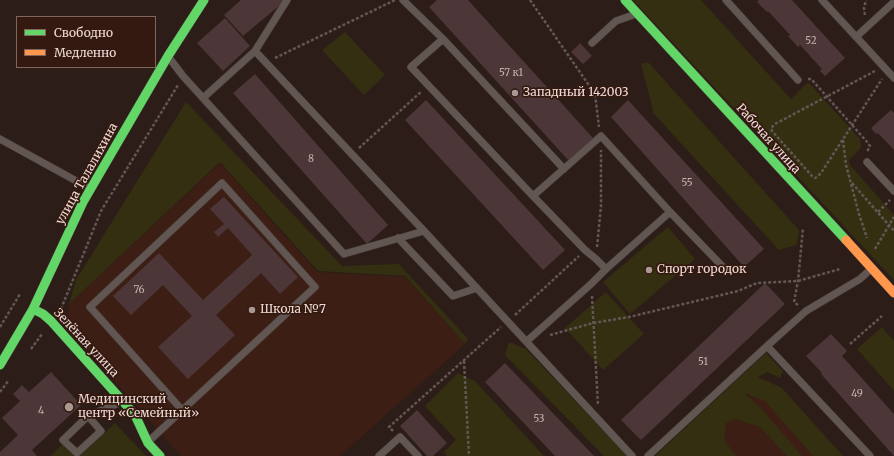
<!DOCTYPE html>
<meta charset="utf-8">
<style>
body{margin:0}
#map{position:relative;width:894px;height:456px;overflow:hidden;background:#2c1d18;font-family:Merriweather,serif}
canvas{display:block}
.legend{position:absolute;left:16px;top:16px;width:140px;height:52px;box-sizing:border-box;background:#341910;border:1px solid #7e665e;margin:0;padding:5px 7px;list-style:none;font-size:12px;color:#eedad4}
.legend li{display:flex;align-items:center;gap:8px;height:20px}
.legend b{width:20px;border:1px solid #7e665e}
</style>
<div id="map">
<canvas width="894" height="456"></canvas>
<ul class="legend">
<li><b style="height:5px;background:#63d668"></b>Свободно</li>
<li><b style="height:5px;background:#ff974d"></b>Медленно</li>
</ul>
</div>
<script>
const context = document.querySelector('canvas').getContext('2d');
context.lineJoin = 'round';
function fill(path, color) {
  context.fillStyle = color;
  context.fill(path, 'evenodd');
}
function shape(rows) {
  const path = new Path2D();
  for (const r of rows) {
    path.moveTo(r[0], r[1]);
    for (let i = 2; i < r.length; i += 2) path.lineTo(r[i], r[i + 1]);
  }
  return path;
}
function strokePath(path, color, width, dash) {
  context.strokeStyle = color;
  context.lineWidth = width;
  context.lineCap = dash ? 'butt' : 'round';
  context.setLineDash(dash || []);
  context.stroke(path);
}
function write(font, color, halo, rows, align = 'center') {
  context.font = font + ' Merriweather,serif';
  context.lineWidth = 3.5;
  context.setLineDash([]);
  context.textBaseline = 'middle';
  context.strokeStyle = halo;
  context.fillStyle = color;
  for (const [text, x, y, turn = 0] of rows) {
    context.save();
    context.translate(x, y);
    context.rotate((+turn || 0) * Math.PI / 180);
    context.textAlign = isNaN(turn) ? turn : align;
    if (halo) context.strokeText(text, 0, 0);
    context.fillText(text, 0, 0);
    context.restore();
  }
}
fill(shape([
 [220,163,317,272,405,277,465,344,340,456,181,456,68,329,69,304],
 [768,379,837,456,683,456]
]), '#3d1e14');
fill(shape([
 [633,0,701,0,791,99,808,82,860,139,861,145,860,149,849,160,850,165,894,215,894,280],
 [345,32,385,75,364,95,322,50],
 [648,62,799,230,797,245,779,250,654,114,641,64],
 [186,102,342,266,399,264,468,339,465,344,405,276,318,271,220,162,69,304,76,280],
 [668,227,695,259,630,314,603,282],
 [606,292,644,334,603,370,565,328],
 [882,327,894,341,894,391,857,349],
 [509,342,526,349,627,456,604,456,505,355],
 [766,353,783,371,780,378,767,372,758,377,782,388,843,456,813,456,765,401,744,393,761,408,802,456,787,456,760,427,735,419,726,423,724,440,736,456,709,456,707,455,705,456,655,456],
 [458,373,475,381,544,456,447,456,444,452,456,440,425,406],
 [115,423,146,456,80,456],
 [64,443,76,456,50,456]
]), '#342f11');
fill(shape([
 [241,0,286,0,243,36,224,15],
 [437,0,468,0,593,138,569,161,429,7],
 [759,0,792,0,845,58,825,76,820,71,822,69,800,45,798,47,788,36,790,35,768,11,767,12,757,2],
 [225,18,250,46,223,71,197,43],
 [580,43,592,56,583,64,571,52],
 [255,74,388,225,367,244,233,93],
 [426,100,565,250,543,270,405,120],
 [628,100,764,249,744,267,611,117],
 [891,110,894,113,894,150,878,133,876,134,871,128],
 [224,197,298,277,280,294,261,273,216,315,235,335,188,379,158,347,192,316,163,285,131,315,113,296,159,253,203,300,252,255,228,228,218,237,214,232,224,224,210,209],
 [765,283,785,304,641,440,621,420],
 [831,334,847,351,842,356,894,414,894,456,821,374,822,373,806,356],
 [505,363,594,456,555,456,485,382],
 [51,372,81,405,32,450,37,456,0,456,0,452,18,435,2,418,20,401,13,394,22,385,29,392],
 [417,410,447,443,433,456,427,456,400,426]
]), '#4c3638');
const lane = shape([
 [403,0,443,39],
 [726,0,798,80],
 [822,0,894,78],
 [856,37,894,2],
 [592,43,616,21,636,14],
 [255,51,424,231],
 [170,59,183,76,344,254,424,231,632,456],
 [203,98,255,51,287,0],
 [0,139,89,188],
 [867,162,894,191],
 [533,196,411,67,443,39,564,169],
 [670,212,723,267],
 [398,238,453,296,477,288],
 [527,341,591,284,606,269,670,212,601,136,533,196,585,250,596,259,606,269],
 [767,346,870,456],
 [88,416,101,431,77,453,63,440,88,416,121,402],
 [149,441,315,287,222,183,90,307,182,410],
 [379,456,400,437,418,456],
 [648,456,767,346,806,311,860,279,871,269]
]);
const fast = shape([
 [625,0,846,240],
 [33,309,43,314,51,321,135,415,148,443,160,456],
 [0,365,33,309,83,202,168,56,204,0]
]);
const slow = shape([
 [846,240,894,293]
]);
strokePath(lane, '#433733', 8);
strokePath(fast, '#433733', 10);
strokePath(slow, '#433733', 10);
strokePath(shape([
 [530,0,595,94,599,127],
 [865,15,864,8,866,0],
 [275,58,395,0],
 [875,71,775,124,771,128,772,131,812,176,815,178,817,177,821,173,882,79],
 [808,79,811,79,813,81,868,143,870,146,867,152],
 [843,140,846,165,859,214,867,238],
 [359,148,422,91],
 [852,183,894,231],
 [878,212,890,200],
 [597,247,601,206,601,150],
 [875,249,894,217],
 [592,296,598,405],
 [798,305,794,302,798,281,803,228],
 [61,309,101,211,178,85],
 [515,315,579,256],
 [0,327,20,294],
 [550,335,593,323,629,317,738,291,757,283,798,281,840,269],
 [850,344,882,316],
 [31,349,42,334],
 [464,361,469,456],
 [0,392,9,380],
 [393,431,389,427,501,327]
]), '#625754', 2.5, [3, 2]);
strokePath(lane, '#625653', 7);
strokePath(fast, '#63d668', 9);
strokePath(slow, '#ff974d', 9);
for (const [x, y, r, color] of [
 [515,93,4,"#aa9892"],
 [649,270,4,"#aa9892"],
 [252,310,4,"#aa9892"],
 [69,407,5,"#aa9892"]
]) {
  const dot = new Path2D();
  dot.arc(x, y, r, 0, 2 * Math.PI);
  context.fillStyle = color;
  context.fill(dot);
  strokePath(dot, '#341910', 1.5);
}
write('10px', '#c6b1ad', null, [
 ["52",811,41],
 ["57 к1",511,73],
 ["8",311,159],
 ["55",687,183],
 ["76",139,290],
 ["51",703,362],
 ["49",857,394],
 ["4",41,411],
 ["53",539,419]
]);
write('12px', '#eedad4', '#341910', [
 ["Западный 142003",523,93],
 ["Спорт городок",657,270],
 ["Школа №7",260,310],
 ["Медицинский",78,400],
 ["центр «Семейный»",78,414]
], 'left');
write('12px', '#eedad4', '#341910', [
 ["Рабочая улица",768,139,48],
 ["улица Талалихина",87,174,-61],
 ["Зелёная улица",86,343,47]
]);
</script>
